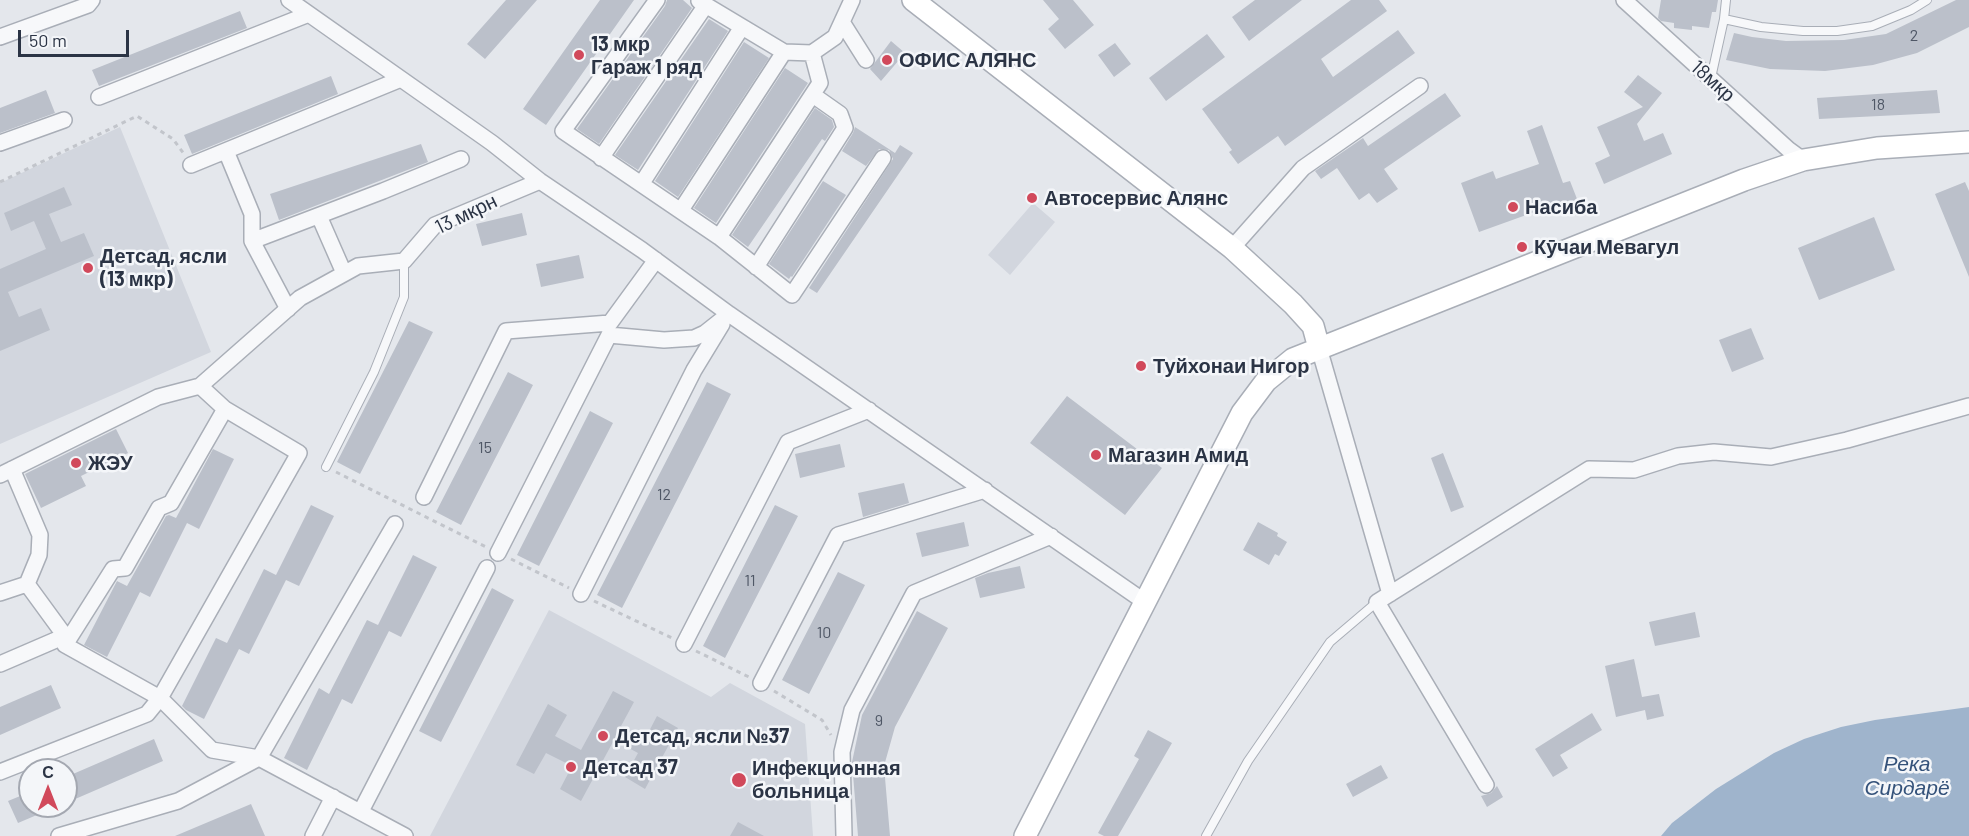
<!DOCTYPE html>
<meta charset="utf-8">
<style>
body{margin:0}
#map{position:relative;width:1969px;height:836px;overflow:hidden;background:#e4e7ec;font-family:Barlow,sans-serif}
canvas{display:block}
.north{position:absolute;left:18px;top:758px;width:60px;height:60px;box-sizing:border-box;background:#f4f6f9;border:2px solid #a4a8b1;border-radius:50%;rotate:0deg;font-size:16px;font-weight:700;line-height:24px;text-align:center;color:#2b3445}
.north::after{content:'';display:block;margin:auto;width:21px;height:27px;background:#d1495b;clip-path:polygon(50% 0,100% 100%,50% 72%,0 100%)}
.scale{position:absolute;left:18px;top:30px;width:111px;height:27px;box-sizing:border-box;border:3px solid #2b3445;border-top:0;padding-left:8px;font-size:18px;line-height:21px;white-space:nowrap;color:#2b3445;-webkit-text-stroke:4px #f4f6f9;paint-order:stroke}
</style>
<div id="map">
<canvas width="1969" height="836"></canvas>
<div class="north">С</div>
<div class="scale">50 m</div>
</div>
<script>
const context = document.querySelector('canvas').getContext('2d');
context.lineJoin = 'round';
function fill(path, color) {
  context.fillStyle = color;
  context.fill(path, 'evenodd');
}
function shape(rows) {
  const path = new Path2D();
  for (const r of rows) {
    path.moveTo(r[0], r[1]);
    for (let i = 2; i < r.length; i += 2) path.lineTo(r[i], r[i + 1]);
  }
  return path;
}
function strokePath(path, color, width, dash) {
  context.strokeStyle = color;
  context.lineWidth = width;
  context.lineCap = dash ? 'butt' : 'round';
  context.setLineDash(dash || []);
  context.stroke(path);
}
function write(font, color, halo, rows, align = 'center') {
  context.font = font + ' Barlow,sans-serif';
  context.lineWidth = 5;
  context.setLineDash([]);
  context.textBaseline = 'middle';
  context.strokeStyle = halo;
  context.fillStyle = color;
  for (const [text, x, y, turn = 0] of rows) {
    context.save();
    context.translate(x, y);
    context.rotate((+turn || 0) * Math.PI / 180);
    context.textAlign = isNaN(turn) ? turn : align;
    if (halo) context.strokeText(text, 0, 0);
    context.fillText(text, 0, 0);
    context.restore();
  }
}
fill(shape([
 [120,127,211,352,0,444,0,183],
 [1033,203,1055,222,1010,275,988,255],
 [549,610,711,697,730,683,805,724,813,836,430,836]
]), '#d2d6de');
fill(shape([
 [1969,707,1969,836,1661,836,1672,823,1716,789,1774,753,1804,739,1841,727,1875,720]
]), '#9fb4cc');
fill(shape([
 [506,0,537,0,485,59,467,44],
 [600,0,634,0,546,125,523,109],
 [667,0,683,0,692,8,599,144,577,129,665,6],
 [1043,0,1073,0,1094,25,1065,49,1048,29,1059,19],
 [1255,0,1302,0,1249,41,1232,17],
 [1351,0,1379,0,1387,11,1321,59,1333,77,1398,30,1415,53,1285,146,1278,136,1238,164,1229,152,1232,150,1202,109],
 [1661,0,1718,0,1716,12,1712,12,1709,28,1692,26,1692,30,1674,28,1674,23,1661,21,1658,18],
 [1956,0,1969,0,1969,27,1917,53,1873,65,1825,71,1770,69,1726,60,1734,33,1752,37,1786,41,1844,40,1886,34],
 [240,11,247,28,99,86,92,70],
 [709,19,728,31,638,170,615,155],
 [1207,34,1225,57,1166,101,1149,78],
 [891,41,905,53,881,81,870,69],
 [744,42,769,58,678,197,655,181],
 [1115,43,1131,64,1114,77,1098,55],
 [785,68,808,83,716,223,694,208],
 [1638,75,1662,93,1637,124,1644,141,1663,133,1672,154,1604,184,1595,163,1610,156,1597,127,1643,107,1624,92],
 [331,76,338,94,192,154,184,135],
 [46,90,55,113,0,133,0,108],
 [1937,90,1940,113,1819,119,1817,98],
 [1445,93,1461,116,1384,169,1398,189,1377,203,1369,193,1359,200,1337,168,1321,179,1315,171,1363,138,1368,146],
 [815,108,832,120,834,127,825,141,822,139,748,247,732,235],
 [1542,125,1563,183,1570,181,1579,204,1557,213,1554,205,1479,232,1461,183,1493,171,1496,179,1539,164,1527,131],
 [855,127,895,153,900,145,913,153,817,293,809,288,893,159,889,150,879,149,866,166,842,151,853,133],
 [421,144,428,162,279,220,270,194],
 [823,181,846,195,792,277,791,276,789,279,769,264],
 [1965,182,1969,191,1969,277,1935,194],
 [64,187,72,205,49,214,61,242,84,233,94,256,8,292,19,317,41,308,50,330,0,351,0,269,46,249,34,221,11,231,4,213],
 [522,213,527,235,482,246,476,224],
 [1874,217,1895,270,1819,300,1798,248],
 [579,255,584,278,541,287,536,264],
 [409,321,433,332,360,474,337,462],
 [1751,328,1764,359,1732,372,1719,340],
 [508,372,533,385,461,525,436,512],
 [707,382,731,394,622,608,597,595],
 [1067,396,1162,468,1125,515,1030,443],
 [590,411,613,423,539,566,517,555],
 [116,429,128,453,81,476,86,486,41,508,25,474],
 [840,444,845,467,800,478,795,454],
 [213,449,234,459,199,529,187,523,150,597,140,592,107,657,84,645,117,581,127,586,166,516,169,515,176,518],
 [1443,453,1464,507,1451,512,1431,458],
 [904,483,909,503,863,517,858,493],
 [311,505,334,516,299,586,286,580,249,654,239,649,204,719,186,710,182,706,216,638,227,643,264,569,276,575],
 [775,505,798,516,725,658,703,646],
 [964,522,969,546,922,557,916,533],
 [1258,522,1278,533,1277,536,1287,542,1279,556,1275,554,1269,565,1243,550],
 [413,555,437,567,401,637,389,631,352,704,342,699,307,770,284,758,319,688,329,694,367,620,378,625],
 [1020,566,1025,588,980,598,975,578,988,573],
 [838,572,865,585,809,694,782,680],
 [492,588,514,600,441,742,419,731],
 [917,611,948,628,895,727,884,766,890,836,858,836,852,762,862,715],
 [1695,612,1700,637,1655,646,1649,622],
 [1634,659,1642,697,1659,694,1664,716,1647,720,1645,710,1616,717,1605,666],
 [51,685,61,708,0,735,0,707],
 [613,691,634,702,621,726,645,739,657,716,678,728,645,789,625,777,638,753,614,740,581,801,560,789,572,766,546,753,534,774,516,765,548,704,567,715,555,736,581,750],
 [1592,713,1602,730,1560,755,1568,768,1553,777,1535,749],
 [1148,730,1172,743,1118,836,1104,836,1098,833,1139,759,1134,756],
 [154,739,163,761,66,803,66,777],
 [1381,765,1388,778,1353,797,1346,784],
 [1497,786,1503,797,1487,807,1481,796,1491,793],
 [30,792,30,806,58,806,18,823,8,801],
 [251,804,265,836,175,836],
 [738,822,764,836,730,836]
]), '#bbc0ca');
const lane = shape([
 [1724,19,1726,0],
 [1711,78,1724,19,1761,27,1803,31,1837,31,1872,26,1911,10,1927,0],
 [326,467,374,372,404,297,404,261],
 [1206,836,1248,761,1330,642,1377,602]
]);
const street = shape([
 [289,0,492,143,540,181,642,250,729,314,1145,602],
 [657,0,563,131,719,237,792,295,883,158],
 [1624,0,1788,149,1803,160],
 [699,1,784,52],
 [842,22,866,60],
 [0,37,88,5,92,0],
 [99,97,309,14],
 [0,143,64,120],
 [218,154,226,151,252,214,252,241],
 [601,158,706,5],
 [191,165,401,79],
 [642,183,742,27],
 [681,210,784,52,812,53,835,37,852,0],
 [319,216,344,273],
 [719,237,820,83,812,53],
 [1232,248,1303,168,1420,86],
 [756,267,845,128,840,114,813,95],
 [288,309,252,241,383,191,461,159],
 [1319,348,1390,594],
 [12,469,40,535,39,555,27,584,65,636,65,645,160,698,212,750,259,758,405,836],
 [0,475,158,397,200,386,300,298,358,266,404,261,435,225,540,181],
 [424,497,506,331,610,323,656,260],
 [498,553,609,335,664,340,694,338,705,333,729,314],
 [0,593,27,584],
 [581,594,694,370,722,324],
 [684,644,788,442,869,410],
 [65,645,113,569,125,568,159,508,171,503,225,409],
 [0,664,65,636],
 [761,683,838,535,985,490],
 [0,772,147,714,160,698,299,453,225,409,200,386],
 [1486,785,1377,602,1589,469,1634,470,1678,456,1714,452,1771,457,1847,440,1969,406],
 [361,811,487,568],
 [59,836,178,801,259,758,395,524],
 [313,836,333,797],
 [844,836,842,752,852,710,914,593,1051,536]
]);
const secondary = shape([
 [913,0,1232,248,1293,304,1313,326,1319,348],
 [1025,836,1242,413,1266,381,1293,359,1744,180,1803,160,1877,148,1969,142]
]);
strokePath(lane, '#a9aeb7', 10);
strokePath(street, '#a9aeb7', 18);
strokePath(secondary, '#a9aeb7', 24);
strokePath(shape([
 [0,182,137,116,173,139,184,154],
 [336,472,486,547],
 [511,559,569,588],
 [594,601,672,638],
 [696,651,749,677],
 [774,691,822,720,831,735]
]), '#c2c5cb', 3, [4.5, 4.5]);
strokePath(lane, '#f7f8fa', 8);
strokePath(street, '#f7f8fa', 15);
strokePath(secondary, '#fff', 21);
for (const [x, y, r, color] of [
 [579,55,6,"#d1495b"],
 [887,60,6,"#d1495b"],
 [1032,198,6,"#d1495b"],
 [1513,207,6,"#d1495b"],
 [1522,247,6,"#d1495b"],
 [88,268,6,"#d1495b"],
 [1141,366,6,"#d1495b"],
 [1096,455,6,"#d1495b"],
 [76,463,6,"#d1495b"],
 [603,736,6,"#d1495b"],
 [571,767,6,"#d1495b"],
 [739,780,8,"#d1495b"]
]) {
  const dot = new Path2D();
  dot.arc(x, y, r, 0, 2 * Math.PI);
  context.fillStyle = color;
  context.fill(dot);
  strokePath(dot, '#f4f6f9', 2);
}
write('16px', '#4f5766', null, [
 ["2",1914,36],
 ["18",1878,105],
 ["15",485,448],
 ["12",664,495],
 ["11",750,581],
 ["10",824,633],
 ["9",879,721]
]);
write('bold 20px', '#2b3445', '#f4f6f9', [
 ["13 мкр",591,44],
 ["Гараж 1 ряд",591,67],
 ["ОФИС АЛЯНС",899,60],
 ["Автосервис Алянс",1044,198],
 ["Насиба",1525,207],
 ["Кӯчаи Мевагул",1534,247],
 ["Детсад, ясли",100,256],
 ["(13 мкр)",100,279],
 ["Туйхонаи Нигор",1153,366],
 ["Магазин Амид",1108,455],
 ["ЖЭУ",88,463],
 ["Детсад, ясли №37",615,736],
 ["Детсад 37",583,767],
 ["Инфекционная",752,768],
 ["больница",752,791]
], 'left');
write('20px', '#2b3445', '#f4f6f9', [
 ["18мкр",1713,81,42],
 ["13 мкрн",466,214,-26]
]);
write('italic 21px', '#34527a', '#f4f6f9', [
 ["Река",1907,764],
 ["Сирдарё",1907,788]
]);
</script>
